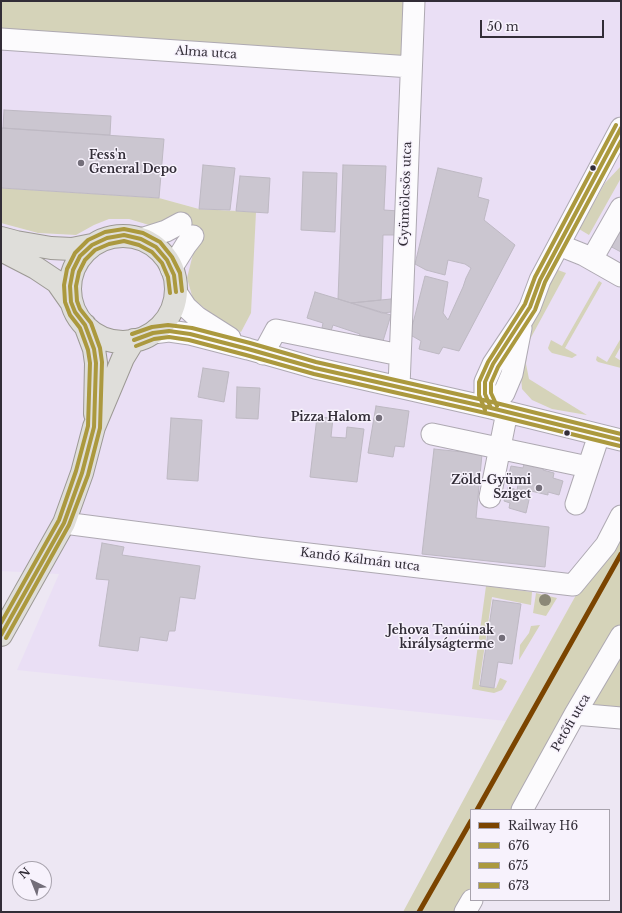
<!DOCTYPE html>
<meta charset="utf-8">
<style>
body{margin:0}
#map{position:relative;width:622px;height:913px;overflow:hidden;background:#ede7f3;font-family:"Libre Baskerville",serif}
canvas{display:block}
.frame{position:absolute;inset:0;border:2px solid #322d37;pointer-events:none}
.legend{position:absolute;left:470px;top:809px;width:140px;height:92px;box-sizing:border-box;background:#f7f2fc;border:1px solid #a8a3ad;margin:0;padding:5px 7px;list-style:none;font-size:12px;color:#322d37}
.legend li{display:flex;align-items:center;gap:8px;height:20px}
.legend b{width:20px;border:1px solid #a8a3ad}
.north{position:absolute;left:12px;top:861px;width:40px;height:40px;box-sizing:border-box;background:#f7f2fc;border:1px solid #a8a3ad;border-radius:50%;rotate:317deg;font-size:11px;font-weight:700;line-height:16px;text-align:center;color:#322d37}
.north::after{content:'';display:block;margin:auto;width:14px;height:18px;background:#736e79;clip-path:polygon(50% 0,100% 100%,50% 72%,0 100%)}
.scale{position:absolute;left:480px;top:20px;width:124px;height:18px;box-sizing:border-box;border:2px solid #322d37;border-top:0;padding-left:5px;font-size:12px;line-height:14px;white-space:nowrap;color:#322d37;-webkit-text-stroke:3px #f7f2fc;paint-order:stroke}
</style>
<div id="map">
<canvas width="622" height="913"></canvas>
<div class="frame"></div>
<ul class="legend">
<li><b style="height:5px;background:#7b4400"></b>Railway H6</li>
<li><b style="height:5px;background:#ab993e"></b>676</li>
<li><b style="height:5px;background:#ab993e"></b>675</li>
<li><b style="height:5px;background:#ab993e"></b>673</li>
</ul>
<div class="north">N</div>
<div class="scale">50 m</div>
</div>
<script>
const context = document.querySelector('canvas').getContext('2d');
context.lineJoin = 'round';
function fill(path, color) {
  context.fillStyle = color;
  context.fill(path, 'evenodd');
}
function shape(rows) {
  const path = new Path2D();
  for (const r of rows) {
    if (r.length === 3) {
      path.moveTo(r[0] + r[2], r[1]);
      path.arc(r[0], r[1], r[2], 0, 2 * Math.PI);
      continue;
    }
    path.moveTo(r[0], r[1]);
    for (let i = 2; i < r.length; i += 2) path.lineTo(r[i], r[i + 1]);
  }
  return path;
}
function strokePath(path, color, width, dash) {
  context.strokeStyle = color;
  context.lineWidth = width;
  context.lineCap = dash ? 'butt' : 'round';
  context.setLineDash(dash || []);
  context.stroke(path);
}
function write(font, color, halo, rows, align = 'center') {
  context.font = font + ' "Libre Baskerville",serif';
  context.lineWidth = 3;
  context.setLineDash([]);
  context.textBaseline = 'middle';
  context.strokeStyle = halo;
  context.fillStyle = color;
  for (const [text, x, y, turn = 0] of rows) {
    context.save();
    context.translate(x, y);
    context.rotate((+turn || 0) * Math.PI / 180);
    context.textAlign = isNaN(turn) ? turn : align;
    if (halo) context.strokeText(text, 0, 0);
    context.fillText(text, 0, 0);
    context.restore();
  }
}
fill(shape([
 [411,1,621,1,621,514,506,721,17,670,59,574,1,571,1,223,38,233,76,235,94,225,109,219,129,219,154,227,255,212,199,209,159,198,1,188,1,47]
]), '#eadff5');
fill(shape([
 [1,1,411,1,407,73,1,47],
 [621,166,621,178,589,235,579,229,605,183],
 [1,188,159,198,199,209,256,212,251,313,241,332,223,322,208,311,193,299,187,278,194,250,199,240,129,219,109,219,94,225,76,235,38,233,1,223],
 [558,270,566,273,528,343,526,364,529,379,587,415,552,409,532,400,522,389,521,377,533,313],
 [599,281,602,283,565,348,577,355,572,358,552,353,549,350,548,348,551,340,562,346],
 [621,338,621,346,615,357,621,361,621,368,598,362,596,360,597,356,607,362],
 [621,514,621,713,570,709,514,810,471,810,471,888,458,912,403,912,506,721],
 [486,586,532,592,531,605,492,597,479,685,496,688,500,678,507,681,502,690,494,693,472,689],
 [536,593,557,598,546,616,533,613],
 [540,625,519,660,520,645,529,633,531,626]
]), '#d5d3b9');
const building = shape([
 [4,110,111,116,110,135,3,128,4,110],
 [1,128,164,139,159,198,1,188,1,128],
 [203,165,235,168,230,210,199,209,203,165],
 [343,165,386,166,384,210,399,211,398,235,383,235,381,300,351,303,338,299,343,165],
 [438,168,482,178,478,197,489,200,484,220,515,245,459,351,443,347,439,354,419,349,421,341,414,337,410,335,425,276,448,282,443,313,448,320,463,287,466,278,471,268,465,264,448,260,445,275,426,270,415,264,438,168],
 [303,172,337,173,335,232,301,230,303,172],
 [240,176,270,178,268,213,236,211,240,176],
 [621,218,621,252,606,244,621,218],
 [315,292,391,315,383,341,368,337,367,342,358,339,360,334,333,325,331,331,322,328,323,323,307,318,315,292],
 [391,299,392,312,382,313,351,303,391,299],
 [203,368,229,372,224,402,198,397,203,368],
 [237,387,260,388,258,419,236,418,237,387],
 [376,406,409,411,404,447,395,446,393,457,368,453,376,406],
 [317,417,333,418,331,437,346,438,347,427,364,429,357,482,310,477,317,417],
 [171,418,202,420,198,481,167,479,171,418],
 [434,449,482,454,476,518,549,527,545,567,422,554,434,449],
 [524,464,534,467,535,464,544,466,543,470,554,473,553,478,563,481,559,495,548,492,548,495,531,491,526,513,509,508,510,503,504,501,508,487,517,490,519,480,508,478,511,466,523,468,524,464],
 [102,543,124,547,122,555,200,566,195,599,180,597,175,631,169,631,167,641,140,637,138,651,99,646,109,580,96,579,102,543],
 [493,600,521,604,512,664,498,662,494,688,480,686,493,600]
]);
fill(building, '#cbc6d0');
strokePath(building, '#beb9c3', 1);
const minor = shape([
 [1,39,411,67],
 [141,239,166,231,181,223],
 [559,245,584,255,621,276],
 [592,259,621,208],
 [171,269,186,245,193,236],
 [176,292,186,307,197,317,230,338],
 [153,333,169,331,190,334,248,349,315,368,491,408,621,440],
 [263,354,276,330,400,355],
 [399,387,414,1],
 [491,408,485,394,485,382,493,364,523,319,530,307,540,280,621,128],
 [491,408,504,393,512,374,521,328],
 [432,434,588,467],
 [490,497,507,412],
 [576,504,599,435],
 [64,523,257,548,573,585,606,545,621,516],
 [575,714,621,718],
 [522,810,575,714,621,636],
 [465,912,472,900]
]);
const major = shape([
 [123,289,53],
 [1,238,16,242,51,248,72,249,92,245],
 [1,250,36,268,57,282,71,302],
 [85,325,94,349,96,363,95,414],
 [1,635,64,523,82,473,94,427,123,358,134,340]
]);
strokePath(minor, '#aea9b2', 23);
strokePath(major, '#9c9994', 24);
strokePath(minor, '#fcfbfd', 21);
strokePath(major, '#dfdeda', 22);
strokePath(shape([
 [134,340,153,333,169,331,190,334,248,349,315,368,491,408,621,440],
 [491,408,485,394,485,382,493,364,530,307,540,280,621,128],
 [1,635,64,523,82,473,94,427,96,363,94,349,85,325,75,312,71,302,70,286,73,270,80,256,92,245,107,238,124,235,141,239,156,247,167,260,174,275,176,292]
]), '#ab993e', 4);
strokePath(shape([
 [136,346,154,339,169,337,189,340,246,355,314,374,490,414,620,446],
 [497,406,491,393,491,383,498,367,535,310,545,282,621,141],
 [6,638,69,525,88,475,100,428,102,362,100,348,91,323,80,309,77,301,76,286,79,272,85,260,95,250,109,244,124,241,139,245,152,252,162,263,168,277,170,293]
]), '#ab993e', 4);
strokePath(shape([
 [132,334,152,327,168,325,192,328,250,343,316,362,492,402,621,434],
 [485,410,479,395,479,382,488,362,525,304,535,277,616,125],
 [1,623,59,520,76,471,88,426,90,363,88,350,80,328,70,315,65,302,64,285,67,269,75,253,88,240,105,232,124,229,143,233,160,242,172,257,180,273,182,291]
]), '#ab993e', 4);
strokePath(shape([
 [477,810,621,554],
 [419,912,471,821]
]), '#7b4400', 5);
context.fillStyle = '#8b8877';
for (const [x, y] of [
 [545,600]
]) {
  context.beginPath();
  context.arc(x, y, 6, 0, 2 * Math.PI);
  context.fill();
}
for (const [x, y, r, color] of [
 [81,163,4,"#736e79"],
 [593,168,3.5,"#322d37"],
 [379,418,4,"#736e79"],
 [567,433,3.5,"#322d37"],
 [539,488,4,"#736e79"],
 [502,638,4,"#736e79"]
]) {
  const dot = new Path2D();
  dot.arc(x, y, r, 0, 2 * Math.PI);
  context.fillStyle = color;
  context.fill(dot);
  strokePath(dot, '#f7f2fc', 1.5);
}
write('12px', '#322d37', '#f7f2fc', [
 ["Alma utca",206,53,4],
 ["Gyümölcsös utca",406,194,-88],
 ["Kandó Kálmán utca",360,560,7],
 ["Petőfi utca",571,723,-60]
]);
write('bold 12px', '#322d37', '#f7f2fc', [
 ["Fess'n",89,156,"left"],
 ["General Depo",89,170,"left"],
 ["Pizza Halom",371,418],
 ["Zöld-Gyümi",531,481],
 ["Sziget",531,495],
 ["Jehova Tanúinak",494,631],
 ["királyságterme",494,645]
], 'right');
</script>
